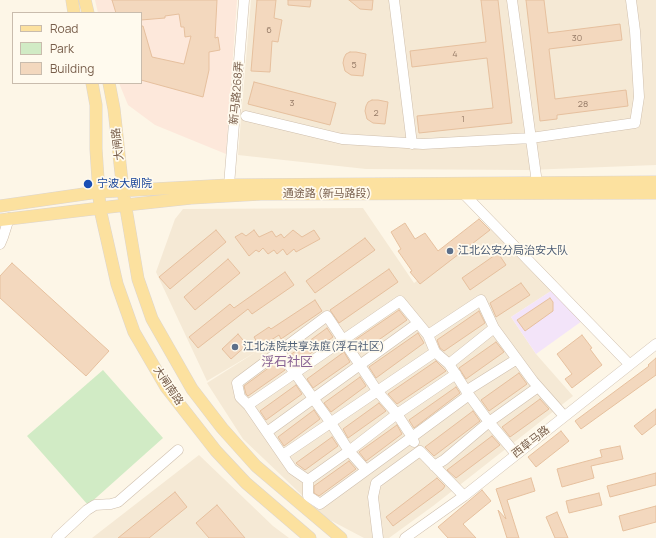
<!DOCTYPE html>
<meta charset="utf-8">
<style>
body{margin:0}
#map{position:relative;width:656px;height:538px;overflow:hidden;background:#fdf6e7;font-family:Manrope,sans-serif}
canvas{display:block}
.legend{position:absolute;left:12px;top:12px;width:130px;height:72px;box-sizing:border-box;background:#fffaee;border:1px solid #c9bcad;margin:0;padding:5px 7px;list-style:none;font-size:12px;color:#785e4b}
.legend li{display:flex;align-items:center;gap:8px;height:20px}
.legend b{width:20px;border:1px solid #c9bcad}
</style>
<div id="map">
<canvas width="656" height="538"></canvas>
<ul class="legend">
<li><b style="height:5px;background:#fce19f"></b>Road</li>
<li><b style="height:11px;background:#d1ebc5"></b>Park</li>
<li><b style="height:11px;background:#f3d8be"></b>Building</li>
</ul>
</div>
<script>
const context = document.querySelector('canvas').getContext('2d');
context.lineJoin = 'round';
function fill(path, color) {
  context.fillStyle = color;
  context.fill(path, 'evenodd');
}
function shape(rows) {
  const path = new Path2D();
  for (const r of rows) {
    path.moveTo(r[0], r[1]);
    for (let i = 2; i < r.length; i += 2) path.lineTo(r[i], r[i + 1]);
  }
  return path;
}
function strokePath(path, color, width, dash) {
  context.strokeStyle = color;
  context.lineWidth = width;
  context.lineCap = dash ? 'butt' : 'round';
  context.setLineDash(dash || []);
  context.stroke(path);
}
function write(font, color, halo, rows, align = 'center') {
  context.font = font + ' Manrope,"Noto Sans SC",sans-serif';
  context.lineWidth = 3.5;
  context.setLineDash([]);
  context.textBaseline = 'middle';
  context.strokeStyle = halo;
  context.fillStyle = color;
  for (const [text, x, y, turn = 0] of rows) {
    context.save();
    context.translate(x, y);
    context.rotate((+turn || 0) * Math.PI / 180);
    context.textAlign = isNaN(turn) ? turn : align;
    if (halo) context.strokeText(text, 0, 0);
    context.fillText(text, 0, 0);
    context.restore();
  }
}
fill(shape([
 [251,0,656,0,656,165,528,170,366,169,238,155],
 [363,208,414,283,494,226,554,289,511,317,536,354,573,396,433,506,389,538,364,538,326,518,243,439,207,383,259,350,207,381,156,272,175,219,183,209],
 [199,455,273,526,289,538,92,538]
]), '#f5e9d5');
fill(shape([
 [95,0,237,0,226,154,155,125,128,105,119,83,141,83,141,13,98,13]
]), '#fde8db');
fill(shape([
 [554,289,582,321,536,354,511,317]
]), '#f3e4f9');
fill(shape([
 [103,370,163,438,88,505,27,436]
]), '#d1ebc5');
const building = shape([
 [112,0,217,0,215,38,218,37,220,50,209,52,209,70,203,97,141,80,141,26,143,26,152,57,184,64,191,36,185,37,184,27,181,27,179,14,165,16,165,18,141,20,141,13,116,13,112,0],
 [257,0,276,0,274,18,282,20,278,42,272,41,270,72,251,71,257,0],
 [288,0,311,0,310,7,288,5,288,0],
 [349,0,373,0,372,10,360,9,349,0],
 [481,0,498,0,512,123,419,133,417,116,493,108,487,58,412,67,410,51,486,42,481,0],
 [526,0,544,0,548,33,620,24,622,40,549,49,555,99,626,90,628,106,557,115,557,119,540,121,526,0],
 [350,52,356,52,366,54,363,76,351,75,345,71,343,63,344,58,346,54,350,52],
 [254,82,336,103,330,125,248,104,254,82],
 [372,100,378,100,388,102,385,124,373,123,367,119,365,111,366,106,368,102,372,100],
 [479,219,490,230,420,284,410,272,412,271,398,251,401,249,391,232,405,223,415,239,425,233,438,251,479,219],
 [216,230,226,242,170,289,159,277,216,230],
 [254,230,259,237,272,231,276,237,281,234,284,238,293,230,302,237,314,230,320,239,296,252,294,249,287,255,283,249,277,254,274,250,268,254,263,248,259,252,256,250,249,256,235,237,242,233,246,236,254,230],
 [365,238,375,250,315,293,306,281,365,238],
 [498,253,506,265,470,290,462,278,498,253],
 [228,259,240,273,195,310,184,297,228,259],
 [12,263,109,351,86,376,0,298,0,276,12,263],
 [389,269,398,282,339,323,330,310,389,269],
 [285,272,294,285,252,314,248,309,198,348,189,337,230,304,234,308,285,272],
 [521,283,530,295,496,317,490,303,521,283],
 [550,298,553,302,553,311,525,331,517,320,550,298],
 [315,300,322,311,281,339,279,335,260,347,254,337,269,327,271,329,315,300],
 [399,310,407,320,360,353,352,342,399,310],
 [479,311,485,323,444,351,440,348,437,340,479,311],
 [327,328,333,337,296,364,290,355,327,328],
 [418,333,424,343,376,378,369,367,418,333],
 [238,334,247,345,231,359,222,349,238,334],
 [582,335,592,348,590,349,602,365,572,388,565,379,572,374,557,354,582,335],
 [496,342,504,352,466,379,459,368,496,342],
 [344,352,350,362,313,388,307,379,344,352],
 [656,358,656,375,581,429,575,421,649,366,648,365,656,358],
 [278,361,285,370,248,396,246,394,244,386,278,361],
 [436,361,446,371,397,404,388,394,436,361],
 [519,373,527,384,489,411,481,400,519,373],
 [360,377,366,386,331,412,324,403,360,377],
 [296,385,302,394,266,420,260,411,296,385],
 [456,387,460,393,414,428,409,420,456,387],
 [540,399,549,409,510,437,502,427,540,399],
 [379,403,386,411,348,438,343,429,379,403],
 [656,409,656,424,642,435,634,426,656,409],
 [314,410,320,419,284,446,278,437,314,410],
 [473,411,480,421,434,456,425,447,473,411],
 [397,425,402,434,366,461,359,452,397,425],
 [561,431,569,441,536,467,528,457,561,431],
 [492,436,500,445,456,478,447,470,492,436],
 [332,437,338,446,305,470,297,464,296,463,332,437],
 [620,446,623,459,591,466,594,478,562,487,557,469,602,457,600,450,620,446],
 [349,461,356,469,319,496,314,493,314,486,349,461],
 [656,473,656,485,610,497,607,486,656,473],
 [437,478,445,486,443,489,393,526,386,517,437,478],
 [531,478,535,491,507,500,519,538,507,538,498,510,506,519,496,489,531,478],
 [482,490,491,501,463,524,476,538,448,538,438,527,482,490],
 [175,492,187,507,149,538,118,538,175,492],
 [599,493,602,505,569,513,566,501,599,493],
 [217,505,245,538,209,538,196,523,217,505],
 [656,506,656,522,623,531,619,516,656,506],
 [557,512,568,538,555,538,546,517,557,512]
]);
fill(building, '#f3d8be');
strokePath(building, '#e6c09e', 1);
const minor = shape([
 [394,0,412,144],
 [512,0,537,183],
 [246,116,342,139,423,144,531,138,635,123,639,97,635,31,631,0],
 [229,185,244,0],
 [463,193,629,364],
 [0,244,3,237,9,218],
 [327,316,378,392,397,414,412,437,320,504,308,496,308,480,292,469,248,405,240,397,237,383,327,316],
 [428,335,435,352,449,364,469,395,489,422,538,387],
 [279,351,331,423,349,451,366,470],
 [449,364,494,328],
 [466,391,517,359],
 [248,405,400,301,428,335,481,300,494,328,533,381,564,416],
 [267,432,418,323],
 [414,442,412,437,469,395],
 [283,455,435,352],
 [434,466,444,460,489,422,516,454],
 [308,480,349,451,397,414,456,374],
 [57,538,87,510,95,505,111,504,118,502,178,450],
 [378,538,373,497,376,483,420,451,464,496],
 [405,538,464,496,656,344]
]);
const major = shape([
 [72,0,74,13],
 [85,0,88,13],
 [92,83,96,105,96,149,100,209,117,284,134,332,166,387,216,451,246,483,310,538],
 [109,83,114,109,123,191,138,279,152,319,192,389,222,428,256,466,341,538],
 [0,206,98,192,229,185,656,182],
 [0,220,126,205,191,198,261,194,656,193]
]);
strokePath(minor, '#cfbfad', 11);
strokePath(major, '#dcd5d0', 13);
strokePath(minor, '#fff', 10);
strokePath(major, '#fce19f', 12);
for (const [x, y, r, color] of [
 [88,184,5,"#1a4fb4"],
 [450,251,4,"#5c6f8a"],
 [235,347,4,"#5c6f8a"]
]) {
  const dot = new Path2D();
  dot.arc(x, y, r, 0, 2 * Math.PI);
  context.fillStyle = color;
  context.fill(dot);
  strokePath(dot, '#fffaee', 1.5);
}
write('9px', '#977c68', null, [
 ["6",269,30],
 ["30",577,38],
 ["4",455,54],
 ["5",354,65],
 ["3",292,103],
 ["28",583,104],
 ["2",376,113],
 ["1",463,119]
]);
write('11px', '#785e4b', '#fffaee', [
 ["新马路268弄",237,93,-85],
 ["大闸路",118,144,-97],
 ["通途路 (新马路段)",327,194],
 ["大闸南路",168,386,56],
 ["西草马路",531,442,-38]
]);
write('11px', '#164399', '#fffaee', [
 ["宁波大剧院",97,184]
], 'left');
write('11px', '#4e5e75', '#fffaee', [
 ["江北公安分局治安大队",458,251],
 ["江北法院共享法庭(浮石社区)",243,347]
], 'left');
write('13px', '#886294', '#fffaee', [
 ["浮石社区",287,362]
]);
</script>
